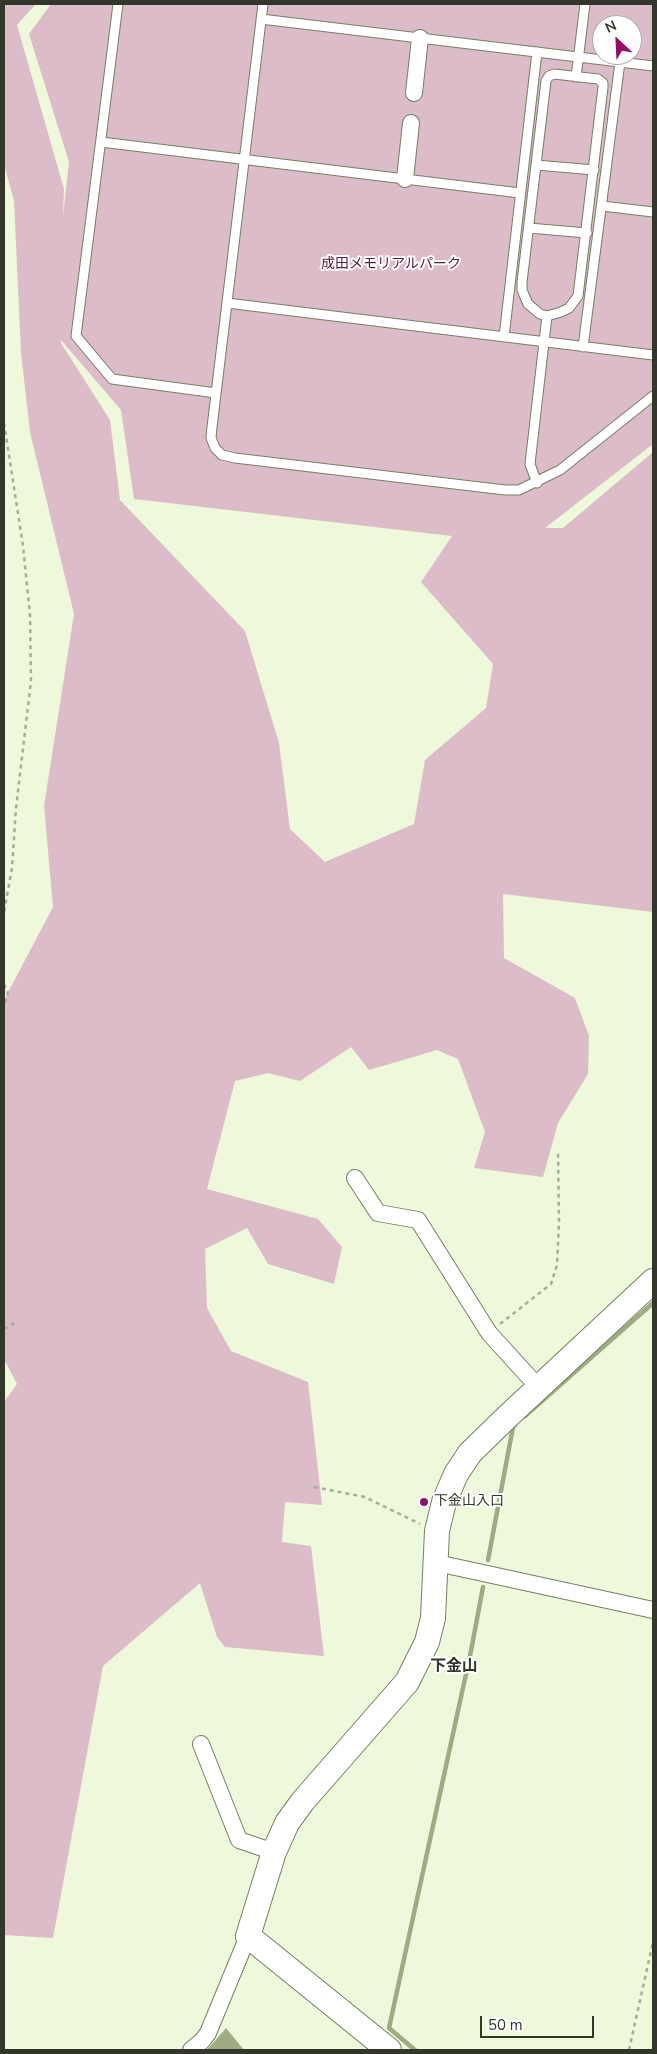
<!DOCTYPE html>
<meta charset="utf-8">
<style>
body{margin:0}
#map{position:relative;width:657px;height:2054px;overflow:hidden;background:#eef8da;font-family:"Nunito Sans",sans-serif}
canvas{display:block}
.frame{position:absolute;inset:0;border:5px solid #33372b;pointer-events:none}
.north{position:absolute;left:592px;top:15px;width:50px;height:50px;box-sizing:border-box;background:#fff;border:1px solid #adafaa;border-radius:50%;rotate:335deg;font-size:14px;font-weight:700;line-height:20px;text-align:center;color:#33372b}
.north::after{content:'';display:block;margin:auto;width:18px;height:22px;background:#970d63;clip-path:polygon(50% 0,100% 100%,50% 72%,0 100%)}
.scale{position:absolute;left:480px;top:2016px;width:114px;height:22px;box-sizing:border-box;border:2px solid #33372b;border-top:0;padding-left:6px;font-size:15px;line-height:18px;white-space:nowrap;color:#33372b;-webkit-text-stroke:4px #fff;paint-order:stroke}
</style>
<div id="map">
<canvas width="657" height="2054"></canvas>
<div class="frame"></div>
<div class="north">N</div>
<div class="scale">50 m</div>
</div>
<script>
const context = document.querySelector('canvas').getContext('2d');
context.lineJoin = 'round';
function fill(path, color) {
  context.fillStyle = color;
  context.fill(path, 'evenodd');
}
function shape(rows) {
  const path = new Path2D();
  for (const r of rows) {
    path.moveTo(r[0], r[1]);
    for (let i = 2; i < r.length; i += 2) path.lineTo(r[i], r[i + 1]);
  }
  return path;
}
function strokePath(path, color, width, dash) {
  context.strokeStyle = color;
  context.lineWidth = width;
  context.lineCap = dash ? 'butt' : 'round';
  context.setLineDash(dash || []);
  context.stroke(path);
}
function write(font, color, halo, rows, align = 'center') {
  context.font = font + ' "Nunito Sans","Noto Sans JP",sans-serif';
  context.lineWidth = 4;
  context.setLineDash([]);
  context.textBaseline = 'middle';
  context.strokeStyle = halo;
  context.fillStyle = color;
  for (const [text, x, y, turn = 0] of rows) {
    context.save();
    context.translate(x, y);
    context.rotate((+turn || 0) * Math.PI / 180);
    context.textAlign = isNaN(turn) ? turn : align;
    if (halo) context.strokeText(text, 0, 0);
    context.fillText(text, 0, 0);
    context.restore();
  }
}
fill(shape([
 [4,4,36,4,17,25,64,189,63,216,69,162,29,34,51,4,653,4,653,444,545,528,563,528,653,452,653,912,503,894,504,958,575,998,589,1036,588,1074,558,1123,543,1177,474,1168,485,1132,458,1059,437,1050,369,1070,351,1047,300,1081,268,1073,235,1081,207,1189,318,1219,342,1247,334,1284,268,1264,247,1228,205,1249,207,1308,231,1351,308,1382,322,1505,285,1502,282,1542,311,1546,324,1656,225,1647,217,1637,200,1583,103,1666,53,1938,4,1935,4,1402,17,1384,4,1359,4,1000,53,907,44,806,74,614,30,432,21,353,14,201,4,164],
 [602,25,632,25,632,55,602,55],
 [61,340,121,410,134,499,452,536,421,582,493,664,486,708,425,760,414,824,325,862,290,829,279,743,245,631,120,500,110,420,61,343]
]), '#dcbcc9');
fill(shape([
 [226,2028,244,2050,207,2050]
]), '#9fab83');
strokePath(shape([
 [525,1416,653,1303],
 [488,1560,513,1427,515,1425],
 [415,2050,389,2028,471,1651,483,1587]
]), '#9fab83', 4.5);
const lane = shape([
 [118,4,76,336,112,379,216,393],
 [263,4,212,427,211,438,215,448,222,455,235,458,505,490,519,490,560,470,653,396],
 [261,19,653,66],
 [554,74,598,79,603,83,603,87,578,296,569,308,561,312,547,316,540,314,528,304,522,290,522,282,546,81,549,76,554,74],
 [576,77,585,4],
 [101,142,520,193],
 [536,165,594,170],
 [602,206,653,212],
 [529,228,587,233],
 [227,303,653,355],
 [504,337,537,52],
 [583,347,620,62],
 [537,483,530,464,547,316]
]);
const street = shape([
 [414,93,420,38],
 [405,179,411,123],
 [355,1178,378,1213,418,1220,489,1333,539,1388],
 [435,1565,446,1565,653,1610],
 [201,1744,239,1840,274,1852],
 [191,2050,202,2041,208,2033,248,1936]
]);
const secondary = shape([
 [389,2050,248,1936,274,1852,287,1823,303,1801,407,1682,427,1642,433,1618,437,1531,444,1502,456,1474,470,1453,507,1417,653,1281]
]);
strokePath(lane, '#777f65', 11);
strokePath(street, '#777f65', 18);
strokePath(secondary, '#777f65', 26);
strokePath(shape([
 [4,423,23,546,30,615,31,681,16,808,12,868,4,912],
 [4,984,8,993,4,1006],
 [500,1324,551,1284,557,1265,559,1222,558,1151],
 [4,1329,15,1323],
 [314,1487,365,1497,420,1524],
 [629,2050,653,1942]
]), '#a7ae97', 2.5, [4, 4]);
strokePath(lane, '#fff', 9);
strokePath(street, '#fff', 16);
strokePath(secondary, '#fff', 24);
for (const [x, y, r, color] of [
 [424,1502,5,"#970d63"]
]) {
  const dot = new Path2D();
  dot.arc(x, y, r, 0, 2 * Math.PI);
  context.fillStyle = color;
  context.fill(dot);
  strokePath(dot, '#fff', 2);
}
write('14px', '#58213d', '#fff', [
 ["成田メモリアルパーク",391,265]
]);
write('14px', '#33372b', '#fff', [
 ["下金山入口",434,1502]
], 'left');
write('bold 16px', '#33372b', '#fff', [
 ["下金山",454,1667]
]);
</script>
